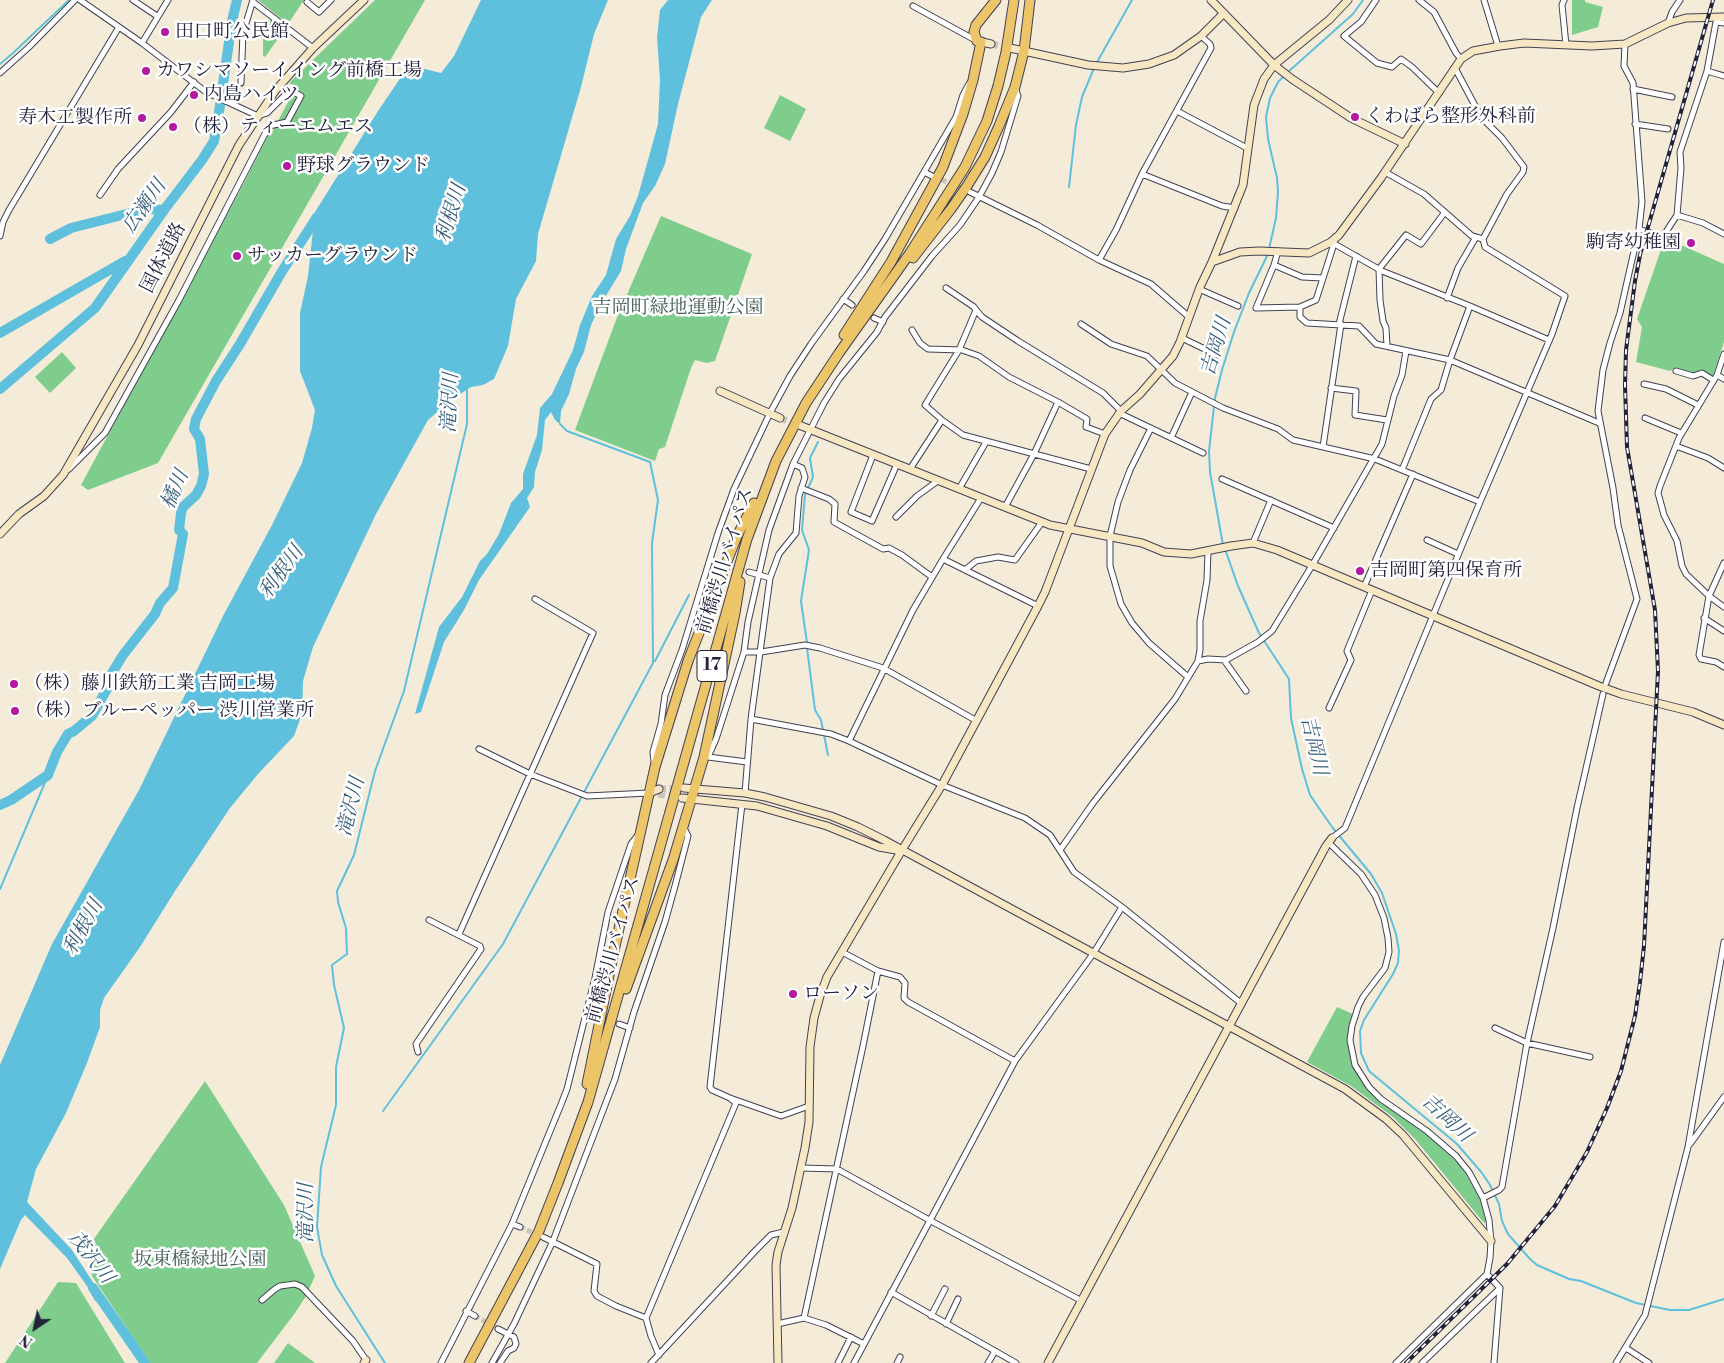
<!DOCTYPE html>
<meta charset="utf-8">
<style>
body{margin:0}
#map{position:relative;width:1724px;height:1363px;overflow:hidden;background:#f4ecd8;font-family:"Libre Bodoni",serif}
canvas{display:block}
.north{position:absolute;left:10px;top:1303px;width:50px;height:50px;-webkit-text-stroke:4px #fff;paint-order:stroke;rotate:214deg;font-size:14px;font-weight:700;line-height:20px;text-align:center;color:#22223b}
.north::after{content:'';display:block;margin:auto;width:18px;height:22px;background:#22223b;clip-path:polygon(50% 0,100% 100%,50% 72%,0 100%)}
</style>
<div id="map">
<canvas width="1724" height="1363"></canvas>
<div class="north">N</div>
</div>
<script>
const context = document.querySelector('canvas').getContext('2d');
context.lineJoin = 'round';
function fill(path, color) {
  context.fillStyle = color;
  context.fill(path, 'evenodd');
}
function shape(rows) {
  const path = new Path2D();
  for (const r of rows) {
    path.moveTo(r[0], r[1]);
    for (let i = 2; i < r.length; i += 2) path.lineTo(r[i], r[i + 1]);
  }
  return path;
}
function strokePath(path, color, width, dash) {
  context.strokeStyle = color;
  context.lineWidth = width;
  context.lineCap = dash ? 'butt' : 'round';
  context.setLineDash(dash || []);
  context.stroke(path);
}
function write(font, color, halo, rows, align = 'center') {
  context.font = font + ' "Libre Bodoni","Noto Serif JP",serif';
  context.lineWidth = 5;
  context.setLineDash([]);
  context.textBaseline = 'middle';
  context.strokeStyle = halo;
  context.fillStyle = color;
  for (const [text, x, y, turn = 0] of rows) {
    context.save();
    context.translate(x, y);
    context.rotate((+turn || 0) * Math.PI / 180);
    context.textAlign = isNaN(turn) ? turn : align;
    if (halo) context.strokeText(text, 0, 0);
    context.fillText(text, 0, 0);
    context.restore();
  }
}
fill(shape([
 [258,0,304,0,288,24],
 [375,0,425,0,158,463,88,490,81,485,245,181,269,133,272,132,296,87,289,83],
 [1572,0,1585,0,1585,2,1603,7,1598,27,1572,35],
 [271,19,285,29,265,57,263,56,263,38,267,24],
 [780,95,806,109,790,141,764,128],
 [661,216,752,254,715,361,707,363,695,360,691,368,665,447,659,449,655,461,575,430,616,320],
 [1665,238,1724,264,1724,342,1713,376,1701,371,1693,374,1675,368,1670,371,1636,362,1642,327,1637,319],
 [62,352,76,368,50,393,35,377],
 [1337,1007,1353,1014,1347,1040,1354,1068,1364,1084,1377,1098,1426,1133,1462,1167,1480,1199,1486,1222,1484,1223,1415,1139,1393,1117,1351,1086,1307,1062],
 [205,1081,284,1205,315,1276,306,1296,295,1313,257,1363,147,1363,149,1361,92,1276,89,1246],
 [58,1282,76,1283,125,1363,5,1363],
 [288,1343,315,1363,274,1363]
]), '#7fcd8c');
fill(shape([
 [481,0,608,0,594,34,581,87,538,234,536,261,516,299,508,346,494,379,483,385,471,387,451,400,428,420,376,514,313,647,303,681,302,714,294,736,258,774,230,808,175,891,140,947,104,998,100,1010,100,1027,87,1063,66,1113,36,1169,27,1202,72,1250,102,1296,95,1301,87,1286,67,1258,25,1215,21,1220,0,1269,0,1065,52,944,139,790,223,616,272,525,302,463,312,428,315,410,300,371,300,313,308,276,315,212,378,111,401,77,417,67,441,73,454,56],
 [668,0,712,0,701,17,678,104,665,164,655,186,643,203,626,249,621,271,601,304,591,325,584,352,576,369,569,394,561,411,560,424,555,420,551,412,545,420,542,450,535,472,534,487,527,498,530,507,479,580,464,610,444,642,421,712,415,714,439,627,462,597,480,561,487,554,499,534,511,503,523,489,523,474,537,435,540,408,552,394,573,350,580,325,592,296,606,275,616,239,630,216,638,196,658,124,660,80,657,37,660,10]
]), '#5fc0dd');
strokePath(shape([
 [0,64,13,53,69,0],
 [1096,64,1132,0],
 [1288,72,1353,14,1363,0],
 [1069,187,1076,125,1082,97,1094,68],
 [1269,249,1276,218,1278,192,1277,178,1268,139,1266,117,1270,98,1278,82,1284,76],
 [1223,545,1210,472,1209,451,1215,398,1222,370,1234,332,1249,293,1268,254],
 [1225,549,1238,586,1259,633,1289,679,1291,718,1302,769,1310,795,1332,827,1371,874,1382,893,1396,934,1399,951,1398,963,1393,974,1364,1020,1360,1031,1361,1053,1369,1071,1457,1144,1482,1173,1490,1185,1499,1204,1502,1221,1508,1234,1530,1259,1537,1265,1569,1279,1581,1281,1636,1303,1670,1310,1689,1310,1724,1299],
 [807,643,801,601,809,550,802,530,805,495,813,477,810,458,818,442],
 [807,648,815,710,821,720,828,755],
 [655,661,689,595],
 [0,889,49,773],
 [383,1111,503,944,653,663,652,543,658,500,650,462,567,431,560,424],
 [385,1363,336,1286,322,1255,317,1227,321,1167,336,1105,336,1067,344,1028,334,985,332,965,347,954,346,928,338,902,337,891,354,855,375,771,404,691,467,424,467,390]
]), '#5fc0dd', 2);
strokePath(shape([
 [50,239,71,228,146,209,164,210],
 [0,333,125,261],
 [0,389,95,308,164,210,202,160,214,141,217,126,232,21,237,0],
 [0,805,11,800,48,775,57,752,68,734,74,731,92,716,108,687,112,673,123,655,155,614,160,603,173,588,183,534,179,530,181,513,183,507,196,495,201,486,204,474,200,439,194,429,196,419,216,381,240,344,281,273,317,217,325,216],
 [93,1288,145,1363]
]), '#5fc0dd', 10);
strokePath(shape([
 [935,177,966,190],
 [718,563,749,572],
 [520,1227,538,1235],
 [475,1316,498,1329]
]), '#cac4b9', 5, [5, 2.5]);
strokePath(shape([
 [991,44,1010,48],
 [780,418,798,425],
 [659,789,681,788],
 [658,794,679,797]
]), '#cac4b9', 7, [7, 3.5]);
const street = shape([
 [133,0,157,16],
 [1376,0,1361,22,1344,36,1377,63,1392,67,1401,59,1412,67,1439,93],
 [1419,0,1434,12,1456,53,1461,59],
 [1484,0,1498,46],
 [1564,0,1562,5,1566,45],
 [253,2,313,48],
 [307,2,319,12,331,0],
 [913,6,977,41],
 [1668,23,1672,12,1680,0],
 [142,43,168,0],
 [1707,71,1716,22,1724,23],
 [0,73,29,47,75,0],
 [241,83,243,33,253,0],
 [1633,89,1672,97],
 [1177,111,1247,148],
 [1635,124,1668,129],
 [924,172,932,176],
 [1385,172,1424,194,1472,236,1483,239],
 [1142,174,1222,206,1235,208],
 [970,192,1037,225,1099,260,1151,284,1189,317],
 [100,195,118,169,171,112,194,82],
 [1677,215,1703,223,1724,234],
 [1639,229,1657,235,1664,235,1677,215,1681,168,1680,152,1707,71,1724,76],
 [0,236,3,222,9,210,119,27],
 [1331,242,1333,247,1316,300,1300,307,1300,317,1307,323,1359,326,1376,344,1450,360,1599,423],
 [1331,242,1382,271,1470,306,1549,340],
 [1278,251,1274,265,1256,308,1300,307],
 [1099,260,1116,230,1142,174,1211,48,1210,44,1201,36],
 [1274,265,1302,277,1323,278],
 [1199,289,1238,306],
 [1447,298,1458,268,1476,237],
 [843,299,852,305],
 [976,310,982,317,1018,341,1103,393,1121,411],
 [874,318,883,322],
 [1081,324,1111,344,1147,356,1175,383,1223,408,1278,429,1293,440,1375,459,1480,502],
 [1339,324,1356,256],
 [912,330,920,343,928,349,962,350,979,356,1009,377,1058,402,1087,419,1086,427,1105,434],
 [1182,338,1217,355],
 [1387,346,1386,328,1383,321,1380,300,1379,269,1406,235,1421,244,1445,212],
 [1724,354,1717,375,1679,438,1660,486,1658,493,1664,515,1677,541,1682,566,1686,574,1709,596,1724,607],
 [1676,371,1693,376,1702,373,1713,380],
 [1717,375,1724,379],
 [1644,384,1666,389,1698,405],
 [1331,388,1356,391,1355,415,1387,420],
 [1119,413,1203,453],
 [1645,418,1681,433],
 [942,420,925,405,959,350,976,310,974,307,946,288],
 [1151,428,1130,470,1118,502,1110,536,1110,566,1121,604,1132,623,1149,643,1188,677],
 [1171,438,1192,392],
 [1676,446,1708,458,1724,468],
 [1323,447,1341,324],
 [873,455,851,512,872,521,897,464],
 [69,469,105,433,179,300,269,126,287,122,301,96,290,90,267,113,258,116,206,92,142,43,80,0],
 [910,469,942,420,963,435,1091,469],
 [1402,470,1431,399,1441,390,1450,360,1470,306],
 [1222,479,1334,528],
 [801,488,829,499,835,504,834,522,883,549,889,548,902,555,932,577],
 [959,489,986,442],
 [1005,507,1034,454,1058,402],
 [896,517,917,496,939,480],
 [1427,540,1458,554],
 [1253,543,1271,500],
 [710,559,718,563],
 [943,559,1038,606],
 [1724,563,1709,596,1699,655,1701,659,1716,662,1724,667],
 [965,570,976,561,998,557,1015,560,1042,522],
 [749,572,770,578],
 [1364,587,1413,474],
 [1704,618,1724,631],
 [744,652,761,652,805,645,820,648,883,668,977,721],
 [1224,660,1246,691],
 [1198,661,1208,659,1226,660,1258,642,1272,631,1313,564,1382,444,1394,396,1402,375,1406,351],
 [1606,683,1637,599,1618,525,1613,488,1598,411,1603,370,1610,343,1620,313,1639,229,1642,202,1633,83,1624,66,1625,44],
 [1329,708,1351,660,1347,651,1372,590],
 [751,719,831,734,849,741,942,785,1025,818,1050,835,1074,872,1122,907,1242,1004],
 [849,741,913,610,943,559,981,498],
 [479,749,530,774,587,796,649,793],
 [705,757,708,757,716,739,744,652,748,622,769,530,793,464,824,403,839,379,877,332,885,317,932,256,960,225,979,197,992,173,1001,152,1018,96,1015,87],
 [708,757,747,762],
 [654,762,653,752,661,724,665,695,682,650,718,533,734,489,770,413,790,376,811,344,864,271,885,239,956,117,963,95,969,84],
 [745,793,751,719,770,578,779,554,796,533,799,496,805,477,802,468,793,464],
 [742,804,710,1087,712,1090,730,1098,781,1116,809,1106],
 [1332,838,1345,828,1480,502,1552,334,1565,296,1485,247,1483,239,1507,194,1523,172,1524,167,1502,138,1481,117,1455,68],
 [1329,843,1361,874,1375,895,1384,918,1388,938,1389,952,1385,968,1363,997,1358,1007,1352,1026,1350,1040,1355,1065,1369,1087,1381,1099,1427,1131,1456,1156,1469,1172,1483,1198,1489,1220,1491,1241,1490,1258,1487,1274,1396,1363],
 [1060,850,1093,803,1175,699,1198,661,1200,650,1200,621,1207,580,1208,551],
 [459,934,593,633,535,599],
 [842,952,878,971,900,977,905,983,904,998,908,1002,1015,1061],
 [586,1015,595,1018],
 [619,1024,630,1028],
 [1495,1028,1527,1043,1590,1057],
 [418,1052,416,1044,481,949,480,946,429,920],
 [1690,1144,1724,1097],
 [801,1168,837,1169,931,1221,1082,1301],
 [1483,1198,1499,1190,1502,1187,1527,1043,1553,928,1577,808,1603,694],
 [512,1224,520,1227],
 [543,1237,597,1264,594,1291,597,1296,616,1306,646,1318],
 [1487,1274,1500,1288,1494,1363],
 [891,1292,1016,1363],
 [262,1300,275,1289,280,1286,295,1284,302,1287,353,1341,366,1360],
 [466,1311,475,1316],
 [931,1316,945,1289],
 [804,1318,863,1046,878,971],
 [777,1324,804,1318,826,1325,864,1344],
 [946,1324,958,1299],
 [498,1329,514,1337,516,1344,514,1348,508,1351,500,1363],
 [1626,1348,1649,1363],
 [659,1355,651,1336,646,1318,736,1103,731,1099],
 [441,1363,512,1224,562,1102,567,1089,595,978,608,912,631,844,638,835],
 [492,1363,514,1324,553,1241,615,1079,634,1012,665,922,675,886,688,836,683,826],
 [651,1363,756,1250,771,1235,784,1232],
 [838,1363,851,1337],
 [854,1363,1015,1061,1093,954,1122,907],
 [897,1363,900,1357],
 [988,1363,995,1351],
 [1422,1363,1500,1288],
 [1616,1363,1645,1315,1688,1147,1724,942]
]);
const secondary = shape([
 [1211,0,1274,65,1292,79,1351,118,1405,144],
 [978,41,991,44],
 [1010,48,1088,65,1123,68,1149,64,1174,55,1201,36,1224,13],
 [1212,262,1240,252,1259,251,1309,253,1331,242,1339,235,1381,178,1461,59,1473,51,1500,46,1524,43,1592,46,1625,44,1668,23,1686,18,1724,17],
 [720,391,780,418],
 [799,425,1050,525,1142,543,1164,552,1191,554,1231,546,1253,543,1277,550,1599,686,1621,694,1693,712,1724,725],
 [0,534,19,514,44,496,63,475,138,345,239,145,275,91,313,48,364,0],
 [684,788,745,793,765,797,831,816,858,827,884,840,1345,1089,1386,1119,1403,1135,1491,1241],
 [649,793,659,789],
 [682,798,757,806,827,826,879,847,896,850],
 [364,1363,366,1360],
 [778,1363,776,1265,778,1252,792,1208,805,1148,809,1122,810,1047,814,1018,820,996,827,977,902,850,942,785,1038,606,1045,592,1105,434,1121,411,1140,394,1173,356,1180,342,1200,287,1212,262,1243,185,1254,105,1264,79,1274,65,1329,20,1348,0],
 [1048,1363,1326,846,1332,838]
]);
const highway = shape([
 [977,41,974,32,976,25,996,0],
 [913,258,951,209,967,186,985,157,999,126,1015,87,1024,51,1030,0],
 [844,335,891,262,943,167,963,114,973,80,981,42],
 [626,989,673,860,704,757,735,613,740,582],
 [587,1084,614,951,655,767,688,661,737,536,754,503],
 [469,1363,539,1231,558,1183,588,1102,747,539,776,461,806,403,839,353,910,253,965,167,987,121,998,86,1006,52,1014,0]
]);
strokePath(street, '#424053', 7);
strokePath(secondary, '#424053', 9);
strokePath(highway, '#424053', 11);
strokePath(street, '#fff', 5);
strokePath(secondary, '#f7e8c3', 7);
strokePath(highway, '#ecc569', 9);
const rail = shape([
 [1406,1363,1507,1264,1555,1206,1587,1152,1607,1108,1621,1071,1635,1016,1640,982,1644,946,1658,671,1655,610,1627,447,1625,385,1626,350,1635,281,1640,255,1713,0]
]);
strokePath(rail, '#22223b', 4);
strokePath(rail, '#fff', 2, [5.5]);
for (const [x, y, r, color] of [
 [165,32,5,"#b5179e"],
 [146,71,5,"#b5179e"],
 [194,95,5,"#b5179e"],
 [1355,117,5,"#b5179e"],
 [142,118,5,"#b5179e"],
 [173,127,5,"#b5179e"],
 [287,166,5,"#b5179e"],
 [1691,243,5,"#b5179e"],
 [237,256,5,"#b5179e"],
 [1360,571,5,"#b5179e"],
 [14,684,5,"#b5179e"],
 [15,711,5,"#b5179e"],
 [793,994,5,"#b5179e"]
]) {
  const dot = new Path2D();
  dot.arc(x, y, r, 0, 2 * Math.PI);
  context.fillStyle = color;
  context.fill(dot);
  strokePath(dot, '#fff', 2);
}
for (const [x, y, w] of [
 [712,666,30]
]) {
  const box = new Path2D();
  box.roundRect(x - w / 2, y - 15.5, w, 31, 4);
  context.fillStyle = '#fff';
  context.fill(box);
  strokePath(box, '#22223b', 1);
}
write('bold 18px', '#22223b', null, [
 ["17",712,666]
]);
write('19px', '#22223b', '#fff', [
 ["田口町公民館",175,32],
 ["カワシマソーイイング前橋工場",156,71],
 ["内島ハイツ",204,95],
 ["くわばら整形外科前",1365,117],
 ["寿木工製作所",132,118,"right"],
 ["（株）ティーエムエス",183,127],
 ["野球グラウンド",297,166],
 ["駒寄幼稚園",1681,243,"right"],
 ["サッカーグラウンド",247,256],
 ["吉岡町第四保育所",1370,571],
 ["（株）藤川鉄筋工業 吉岡工場",24,684],
 ["（株）ブルーペッパー 渋川営業所",25,711],
 ["ローソン",803,994]
], 'left');
write('19px', '#22223b', '#fff', [
 ["国体道路",164,258,-63],
 ["前橋渋川バイパス",726,561,-73],
 ["前橋渋川バイパス",614,950,-74]
]);
write('19px', '#435e57', '#fff', [
 ["吉岡町緑地運動公園",678,308],
 ["坂東橋緑地公園",200,1260]
]);
write('italic 20px', '#3a617c', '#fff', [
 ["広瀬川",145,207,-55],
 ["利根川",452,214,-73],
 ["吉岡川",1217,347,-73],
 ["滝沢川",451,403,-87],
 ["橘川",176,490,-66],
 ["利根川",282,573,-54],
 ["吉岡川",1313,746,77],
 ["滝沢川",352,807,-76],
 ["利根川",84,928,-61],
 ["吉岡川",1446,1119,43],
 ["滝沢川",307,1213,-90],
 ["茂沢川",90,1258,52]
]);
</script>
